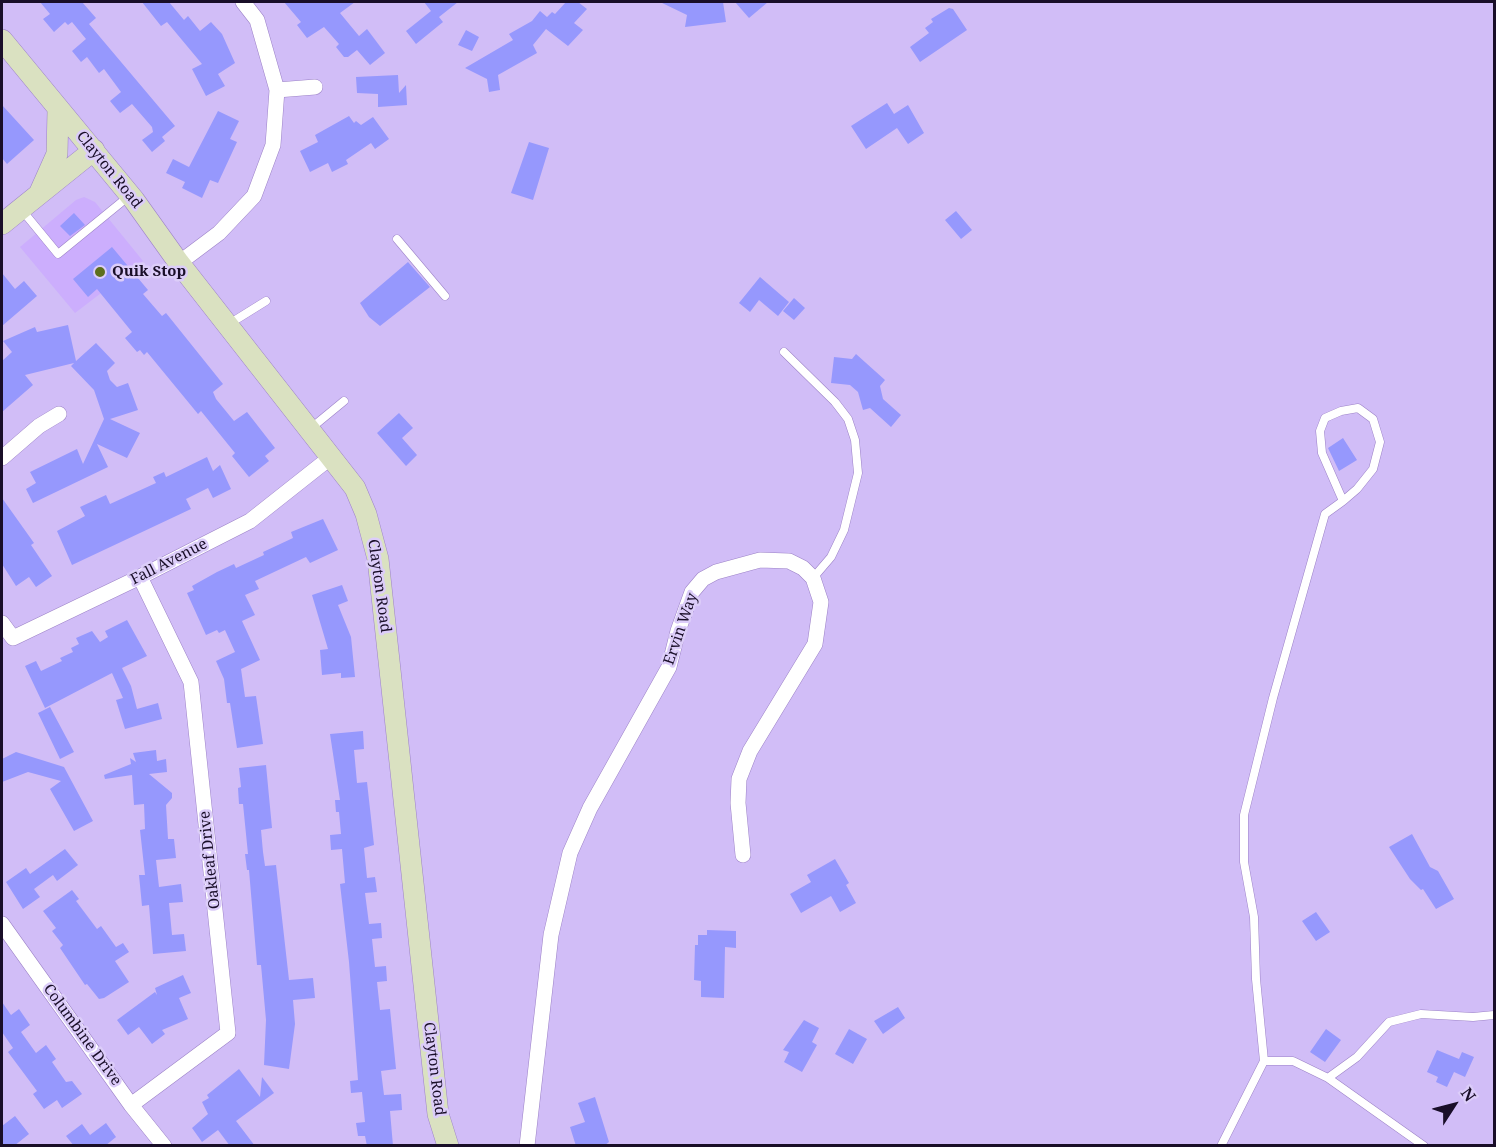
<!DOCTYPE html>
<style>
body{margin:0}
#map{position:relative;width:1496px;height:1147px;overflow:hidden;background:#d1bdf7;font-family:"Noto Serif",serif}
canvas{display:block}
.frame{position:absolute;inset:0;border:3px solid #190e28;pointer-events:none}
.north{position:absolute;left:1424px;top:1075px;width:60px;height:60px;-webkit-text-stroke:4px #dccdf9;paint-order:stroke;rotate:54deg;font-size:16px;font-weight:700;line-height:24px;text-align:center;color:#190e28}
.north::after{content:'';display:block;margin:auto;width:21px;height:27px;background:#190e28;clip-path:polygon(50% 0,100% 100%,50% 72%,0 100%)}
</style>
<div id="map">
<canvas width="1496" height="1147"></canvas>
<div class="frame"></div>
<div class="north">N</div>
</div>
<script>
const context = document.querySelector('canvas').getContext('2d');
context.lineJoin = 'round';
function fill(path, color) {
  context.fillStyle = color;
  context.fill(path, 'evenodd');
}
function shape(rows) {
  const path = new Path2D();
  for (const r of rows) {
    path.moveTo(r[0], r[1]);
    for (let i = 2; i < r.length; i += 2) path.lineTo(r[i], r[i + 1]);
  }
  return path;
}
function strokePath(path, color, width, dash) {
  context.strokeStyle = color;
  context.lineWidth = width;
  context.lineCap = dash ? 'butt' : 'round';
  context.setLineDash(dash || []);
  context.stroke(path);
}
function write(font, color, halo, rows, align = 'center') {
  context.font = font + ' "Noto Serif",serif';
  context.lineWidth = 5;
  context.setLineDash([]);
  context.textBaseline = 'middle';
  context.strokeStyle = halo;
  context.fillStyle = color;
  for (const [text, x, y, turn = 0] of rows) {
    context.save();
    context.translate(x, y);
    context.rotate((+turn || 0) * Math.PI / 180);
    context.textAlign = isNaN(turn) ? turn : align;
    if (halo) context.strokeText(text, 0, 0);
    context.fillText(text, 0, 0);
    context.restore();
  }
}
fill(shape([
 [84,197,95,202,143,261,75,313,20,247,76,200]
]), '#ccaefd');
fill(shape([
 [40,2,82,2,96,18,89,24,175,126,162,137,165,141,152,152,142,140,153,132,152,127,132,104,120,113,110,101,121,92,104,69,99,73,87,57,81,62,72,51,86,39,72,22,68,25,65,22,54,32,43,19,50,14],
 [142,2,169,2,184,20,188,16,200,31,211,22,222,34,235,63,218,74,225,86,206,96,192,69,202,64,167,22,161,26],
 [284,2,355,2,340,13,359,36,367,29,385,53,370,65,357,50,348,57,344,57,336,47,339,44,324,27,307,38,297,25,301,22],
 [424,2,458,2,439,17,443,22,416,44,406,31,431,11],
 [566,2,578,2,587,9,574,23,583,30,568,46,546,29,533,45,537,53,498,75,500,90,489,92,487,79,465,68,513,40,509,34,532,21,540,11,547,17,552,12,555,14],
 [660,2,723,2,726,22,685,27,687,15],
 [735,2,768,2,749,18],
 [949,8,953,9,967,30,920,62,910,47,929,33,925,28,933,22,931,19],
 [466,30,479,37,472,51,458,45],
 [398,75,399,93,406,85,407,105,378,107,378,94,357,93,356,77],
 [887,103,894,114,908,105,924,133,908,144,897,128,866,149,851,126],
 [2,105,34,140,7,164,2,158],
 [218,111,239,121,230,139,237,142,218,183,210,180,202,198,182,188,185,182,166,173,173,159,189,167],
 [349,116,354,123,356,121,361,125,373,117,389,139,375,149,371,143,346,160,348,164,332,172,328,163,310,172,300,151,318,142,315,135],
 [529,142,549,148,533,200,511,193],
 [956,211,972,230,961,239,945,220],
 [74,213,85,225,70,236,60,226],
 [112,247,148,290,143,294,162,316,166,313,223,384,213,392,216,399,234,421,247,412,275,448,265,456,269,461,249,477,232,456,235,453,201,411,198,414,147,352,144,355,140,350,137,352,125,338,132,332,97,289,88,297,73,279],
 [408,262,430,287,380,326,369,317,360,303],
 [2,273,15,289,24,281,37,296,2,326],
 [760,277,789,302,778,316,759,300,750,312,739,303],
 [794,298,805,308,794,320,783,311],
 [68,325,76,361,96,343,115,363,107,371,110,380,117,387,128,383,138,410,110,419,140,433,127,458,97,444,108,467,33,503,26,489,36,483,30,472,77,449,83,464,104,419,94,390,71,366,74,363,25,375,33,385,2,412,2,361,12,352,3,341,35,327,37,332],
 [856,354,885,380,880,386,883,399,901,415,891,427,870,408,863,410,858,392,850,385,831,383,834,357,852,359],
 [399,413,413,428,402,438,417,455,406,466,377,433],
 [1343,438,1357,460,1339,471,1328,448],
 [207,457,213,471,220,465,231,489,213,498,208,488,186,499,191,509,72,565,57,531,85,516,80,507,106,495,110,504,156,483,153,477,164,472,166,477],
 [2,498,34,543,31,545,52,576,36,587,29,577,16,586,2,564],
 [323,519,338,550,310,563,306,557,255,581,259,589,245,595,255,615,242,621,260,660,241,669,245,697,256,696,263,744,237,748,230,703,227,703,224,679,216,661,235,652,225,630,219,633,217,630,206,635,187,593,194,590,192,586,217,572,234,564,236,568,264,555,263,552,293,538,291,532],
 [342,585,348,601,338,605,351,637,355,677,341,678,341,673,322,675,320,650,328,649,312,595],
 [127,620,147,656,122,668,131,686,137,709,158,703,162,719,125,729,116,700,123,698,112,673,45,708,25,666,36,661,41,671,62,661,60,658,73,652,71,648,79,644,76,638,92,631,100,642,108,637,105,631],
 [50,707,74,752,60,759,38,713],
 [363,731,364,749,354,750,357,783,367,782,374,845,364,848,367,878,375,877,377,892,365,893,369,924,381,923,382,938,372,939,375,967,386,966,387,981,377,982,380,1010,390,1009,396,1069,381,1071,384,1095,401,1094,402,1110,390,1111,393,1146,367,1146,365,1136,358,1136,356,1123,365,1122,362,1092,351,1093,350,1081,358,1080,349,962,340,884,345,883,342,849,331,850,330,835,341,834,339,812,336,812,335,800,340,800,330,734],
 [156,750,157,761,166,759,167,772,149,774,172,793,172,798,166,805,168,839,174,839,176,858,156,860,159,887,181,884,183,902,169,903,172,935,184,934,186,951,153,954,149,905,142,906,139,875,145,875,140,830,145,829,144,804,134,805,132,775,105,779,104,775,131,764,130,758,136,762,133,753],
 [16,752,64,767,93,821,74,831,50,789,61,781,28,772,2,782,2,759],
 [266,765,272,828,261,830,263,852,265,866,276,865,289,980,313,978,315,998,293,1000,295,1024,289,1069,264,1065,266,1020,261,965,257,965,249,870,247,870,245,854,248,854,243,804,239,804,238,788,241,787,239,768],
 [1412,834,1430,867,1438,871,1454,899,1436,909,1423,889,1421,890,1410,879,1389,847],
 [65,849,78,865,57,881,53,875,34,889,40,897,23,909,6,882,26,868,30,874],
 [835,859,849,883,846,885,856,903,840,912,831,896,801,913,790,894,811,882,807,875],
 [72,890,79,899,76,901,97,929,101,926,116,947,123,943,129,952,115,961,129,982,104,998,99,999,87,984,85,985,60,948,63,945,52,931,56,928,43,911],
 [1316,912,1330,932,1316,941,1302,921],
 [707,930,736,931,736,948,725,947,724,998,701,997,701,981,694,980,695,945,698,945,698,935,707,935],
 [183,975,191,993,179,998,188,1019,162,1030,165,1034,152,1044,139,1027,128,1035,117,1020,155,992,157,995,155,988],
 [2,1002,11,1015,19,1009,30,1025,21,1032,36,1053,46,1045,56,1059,52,1062,66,1082,72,1081,82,1094,62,1108,57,1100,44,1109,33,1094,37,1091,8,1052,13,1048,2,1032],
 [898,1007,905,1018,883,1034,874,1021],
 [804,1020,819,1028,812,1042,817,1045,802,1072,784,1062,789,1052,783,1050],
 [849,1029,867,1039,853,1064,835,1054],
 [1326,1029,1341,1040,1325,1062,1310,1052],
 [1437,1050,1459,1059,1462,1052,1474,1057,1465,1077,1454,1072,1447,1087,1436,1082,1438,1077,1427,1072],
 [239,1069,260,1097,262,1077,274,1093,236,1121,255,1146,230,1146,218,1130,202,1142,192,1128,208,1114,202,1102,209,1098,207,1095],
 [595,1097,609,1142,604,1146,576,1146,570,1127,585,1122,578,1103],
 [15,1116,29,1134,14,1146,2,1146,2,1126],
 [106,1123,116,1137,105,1146,74,1146,66,1136,82,1124,90,1135]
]), '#9698fd');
const lane = shape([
 [21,209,58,254,129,196],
 [397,239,445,296],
 [229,324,266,301],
 [784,352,835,402,848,419,855,440,858,473,844,530,831,557,813,578],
 [310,429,344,401],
 [1343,501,1322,453,1320,431,1325,418,1341,411,1358,408,1373,419,1380,442,1373,469,1357,489,1343,501,1325,514,1273,698,1244,815,1244,862,1254,917,1256,979,1264,1061,1293,1061,1328,1078,1357,1057,1389,1022,1421,1014,1473,1017,1494,1015],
 [1328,1078,1424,1146],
 [1221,1146,1264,1061]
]);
const street = shape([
 [277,90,315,87],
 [179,263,219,233,254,196,273,145,277,90,257,20,243,2],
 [2,458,39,426,59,414],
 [2,623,13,638,140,577,250,521,331,457],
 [2,924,131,1105,164,1146],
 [131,1105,228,1033,191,682,140,577],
 [527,1146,551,935,570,853,590,808,669,667,678,631,692,592,703,579,716,572,760,560,789,561,803,568,813,578,821,602,815,644,750,751,739,779,738,803,743,855]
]);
const secondary = shape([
 [2,40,134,200,179,263,355,488,366,514,378,559,438,1114,448,1146],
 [40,192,57,154,58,110],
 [2,224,94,150]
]);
strokePath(lane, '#9c82c7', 9);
strokePath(street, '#9c82c7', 16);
strokePath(secondary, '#9c82c7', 22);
strokePath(lane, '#fff', 8);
strokePath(street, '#fff', 15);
strokePath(secondary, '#dae1c1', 21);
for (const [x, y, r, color] of [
 [100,272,6,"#5d6f1d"]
]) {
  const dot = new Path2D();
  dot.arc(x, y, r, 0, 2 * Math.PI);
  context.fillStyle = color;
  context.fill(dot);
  strokePath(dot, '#dccdf9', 2);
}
write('15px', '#190e28', '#dccdf9', [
 ["Clayton Road",109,170,51],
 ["Fall Avenue",169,562,-27],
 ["Clayton Road",379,586,82],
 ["Ervin Way",681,629,-71],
 ["Oakleaf Drive",210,860,-96],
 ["Columbine Drive",82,1035,54],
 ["Clayton Road",434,1069,83]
]);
write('bold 15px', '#190e28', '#dccdf9', [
 ["Quik Stop",112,272]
], 'left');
</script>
